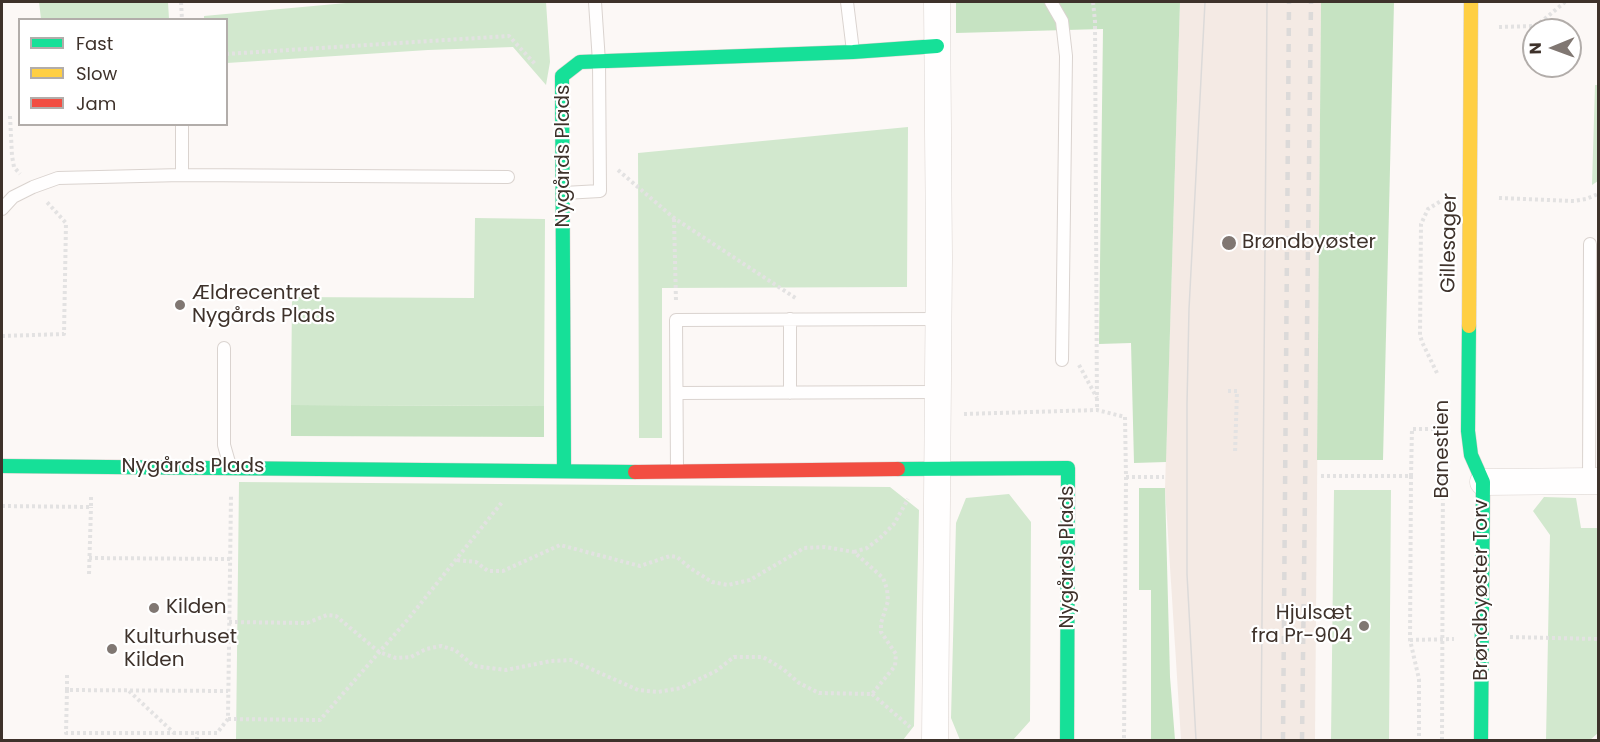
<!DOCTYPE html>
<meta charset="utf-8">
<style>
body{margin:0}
#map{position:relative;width:1600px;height:742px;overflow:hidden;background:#fcf8f6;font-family:Poppins,sans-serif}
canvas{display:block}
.frame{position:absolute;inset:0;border:3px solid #3e322b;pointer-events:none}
.legend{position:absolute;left:18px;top:18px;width:210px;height:108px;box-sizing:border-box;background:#fff;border:2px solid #b2adaa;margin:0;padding:8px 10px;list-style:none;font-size:18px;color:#3e322b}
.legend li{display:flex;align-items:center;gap:12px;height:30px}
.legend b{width:30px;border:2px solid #b2adaa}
.north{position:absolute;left:1522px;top:18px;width:60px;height:60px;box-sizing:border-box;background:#fff;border:2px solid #b2adaa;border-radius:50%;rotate:269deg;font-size:16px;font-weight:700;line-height:24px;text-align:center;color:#3e322b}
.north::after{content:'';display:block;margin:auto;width:21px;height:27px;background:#807772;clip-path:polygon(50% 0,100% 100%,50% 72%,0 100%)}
</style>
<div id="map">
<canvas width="1600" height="742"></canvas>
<div class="frame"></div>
<ul class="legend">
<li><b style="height:8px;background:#16e098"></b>Fast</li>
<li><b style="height:8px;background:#ffcf43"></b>Slow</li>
<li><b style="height:8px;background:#f24e42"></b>Jam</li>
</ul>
<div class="north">N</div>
</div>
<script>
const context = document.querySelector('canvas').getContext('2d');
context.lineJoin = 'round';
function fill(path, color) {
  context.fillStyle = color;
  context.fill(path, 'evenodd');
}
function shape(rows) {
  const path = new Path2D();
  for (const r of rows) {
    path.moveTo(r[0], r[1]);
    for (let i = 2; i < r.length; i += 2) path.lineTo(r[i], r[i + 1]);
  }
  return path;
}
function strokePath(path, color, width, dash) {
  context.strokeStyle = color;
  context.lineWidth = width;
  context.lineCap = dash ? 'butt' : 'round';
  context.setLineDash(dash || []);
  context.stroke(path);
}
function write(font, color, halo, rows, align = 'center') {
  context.font = font + ' Poppins,sans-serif';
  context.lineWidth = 4.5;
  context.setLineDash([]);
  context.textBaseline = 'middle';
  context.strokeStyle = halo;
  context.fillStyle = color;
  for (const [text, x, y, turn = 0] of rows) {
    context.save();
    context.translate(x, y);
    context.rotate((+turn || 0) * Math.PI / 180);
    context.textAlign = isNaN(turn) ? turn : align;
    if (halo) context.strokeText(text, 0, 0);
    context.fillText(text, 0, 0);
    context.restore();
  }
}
fill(shape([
 [1180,2,1321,2,1315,740,1181,740,1165,488]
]), '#f4eae4');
fill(shape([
 [39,2,168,2,169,19,41,19],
 [357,2,546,2,550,62,546,85,513,47,428,50,227,63,226,20,204,19,204,16],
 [1595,85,1598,85,1598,181,1592,185],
 [908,127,907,287,662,288,662,438,639,438,638,153],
 [475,218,545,219,544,406,291,405,292,297,474,298],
 [239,482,890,487,919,510,914,726,903,740,236,740],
 [1334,490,1391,490,1389,740,1331,740],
 [1009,494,1031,522,1030,721,1013,740,960,740,951,718,956,523,966,498],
 [1544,497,1576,498,1581,528,1598,528,1598,733,1590,740,1546,740,1550,535,1533,511]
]), '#d2e8ce');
fill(shape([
 [956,2,1180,2,1166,462,1134,463,1131,343,1099,344,1103,29,956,33],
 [1321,2,1394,2,1383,460,1317,460],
 [291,405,544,406,544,437,291,436],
 [1139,488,1165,488,1170,677,1175,740,1151,740,1151,590,1139,590]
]), '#c6e3c2');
const lane = shape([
 [847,2,853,51],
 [1051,2,1062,21,1066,56,1062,360],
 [182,124,182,175],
 [564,193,600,191,599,62,595,2],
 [2,209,13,197,33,187,58,178,182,175,508,177],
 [790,319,790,393],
 [224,348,224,445,230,466],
 [677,393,937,392],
 [677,470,676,320,937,319],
 [1589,481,1590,244]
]);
const street = shape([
 [1483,482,1598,481],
 [935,740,939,258,937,2]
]);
const fast = shape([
 [1469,326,1468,431,1471,455,1483,482,1481,740],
 [2,466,635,472],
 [898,469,1068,468,1067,740],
 [564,470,562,76,580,62,853,52,937,46]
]);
const slow = shape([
 [1469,326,1471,2]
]);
const jam = shape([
 [635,472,898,469]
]);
strokePath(lane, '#dad3cf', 14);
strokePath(street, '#dad3cf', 27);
strokePath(fast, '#dad3cf', 15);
strokePath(slow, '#dad3cf', 15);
strokePath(jam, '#dad3cf', 15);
strokePath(shape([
 [181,2,182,20],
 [1093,2,1095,21,1097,410],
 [1499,27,1536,26,1565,2],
 [226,54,509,36,535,64],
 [10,116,12,156,14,167,20,174],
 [618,170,674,218,797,299],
 [1499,198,1574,201,1586,199,1598,194],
 [674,219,676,301],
 [2,336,64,334,66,223,46,201],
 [1079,365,1097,398],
 [1437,373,1422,342,1420,335,1421,224,1428,209,1441,201],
 [1228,391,1237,391,1235,454],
 [964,414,1097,410,1125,417,1126,477,1124,740],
 [1321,476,1411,476,1410,640,1419,679,1419,740],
 [1411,476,1412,429,1440,429],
 [1126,477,1164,477],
 [2,506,91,507,91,495],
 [854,552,867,548,880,538,894,524,908,499],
 [89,558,230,559],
 [89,574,91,507],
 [229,622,307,623,327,615,336,616,379,652,396,658,411,657,426,649,441,646,455,650,474,666,506,670,551,661,571,660,638,690,658,692,681,688,716,671,734,657,763,657,783,669,799,683,819,693,872,694,895,666,896,654,881,632,881,623,888,601,887,589,883,578,854,552,825,547,804,548,750,580,728,585,712,582,690,568,677,557,670,556,640,566,560,545,503,571,488,571,476,562,456,560],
 [1510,637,1598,639],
 [1410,640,1454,639],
 [67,675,67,690,228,691],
 [67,690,66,733,197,733],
 [129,691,174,733],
 [872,694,910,727],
 [228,719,320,720,409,618,503,501],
 [197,740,197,733,217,733,228,719,231,496],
 [1442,740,1443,469]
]), '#e3e2e2', 4, [3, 3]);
strokePath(lane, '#fffefe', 12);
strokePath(street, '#fffefe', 26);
strokePath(fast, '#16e098', 14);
strokePath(slow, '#ffcf43', 14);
strokePath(jam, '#f24e42', 14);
strokePath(shape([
 [1196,740,1187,574,1187,404,1189,309,1205,2],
 [1261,740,1267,2]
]), '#dcdad9', 1.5);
strokePath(shape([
 [1283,740,1289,2],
 [1302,740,1311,2]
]), '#dcdad9', 4.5, [8, 8]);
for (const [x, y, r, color] of [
 [1229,243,8,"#807772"],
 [180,305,6,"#807772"],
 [154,608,6,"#807772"],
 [1364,626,6,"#807772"],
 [112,649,6,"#807772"]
]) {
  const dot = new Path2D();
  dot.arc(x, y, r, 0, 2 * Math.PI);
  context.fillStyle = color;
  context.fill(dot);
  strokePath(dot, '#fff', 2);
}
write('20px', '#3e322b', '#fff', [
 ["Nygårds Plads",564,156,-90],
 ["Gillesager",1450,243,-89],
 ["Banestien",1443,449,-90],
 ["Nygårds Plads",193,467],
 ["Nygårds Plads",1068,557,-90],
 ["Brøndbyøster Torv",1482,590,-90]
]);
write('20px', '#3e322b', '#fff', [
 ["Brøndbyøster",1242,243],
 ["Ældrecentret",192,294],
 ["Nygårds Plads",192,317],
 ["Kilden",166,608],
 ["Hjulsæt",1352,614,"right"],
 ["fra Pr-904",1352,637,"right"],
 ["Kulturhuset",124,638],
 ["Kilden",124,661]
], 'left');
</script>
